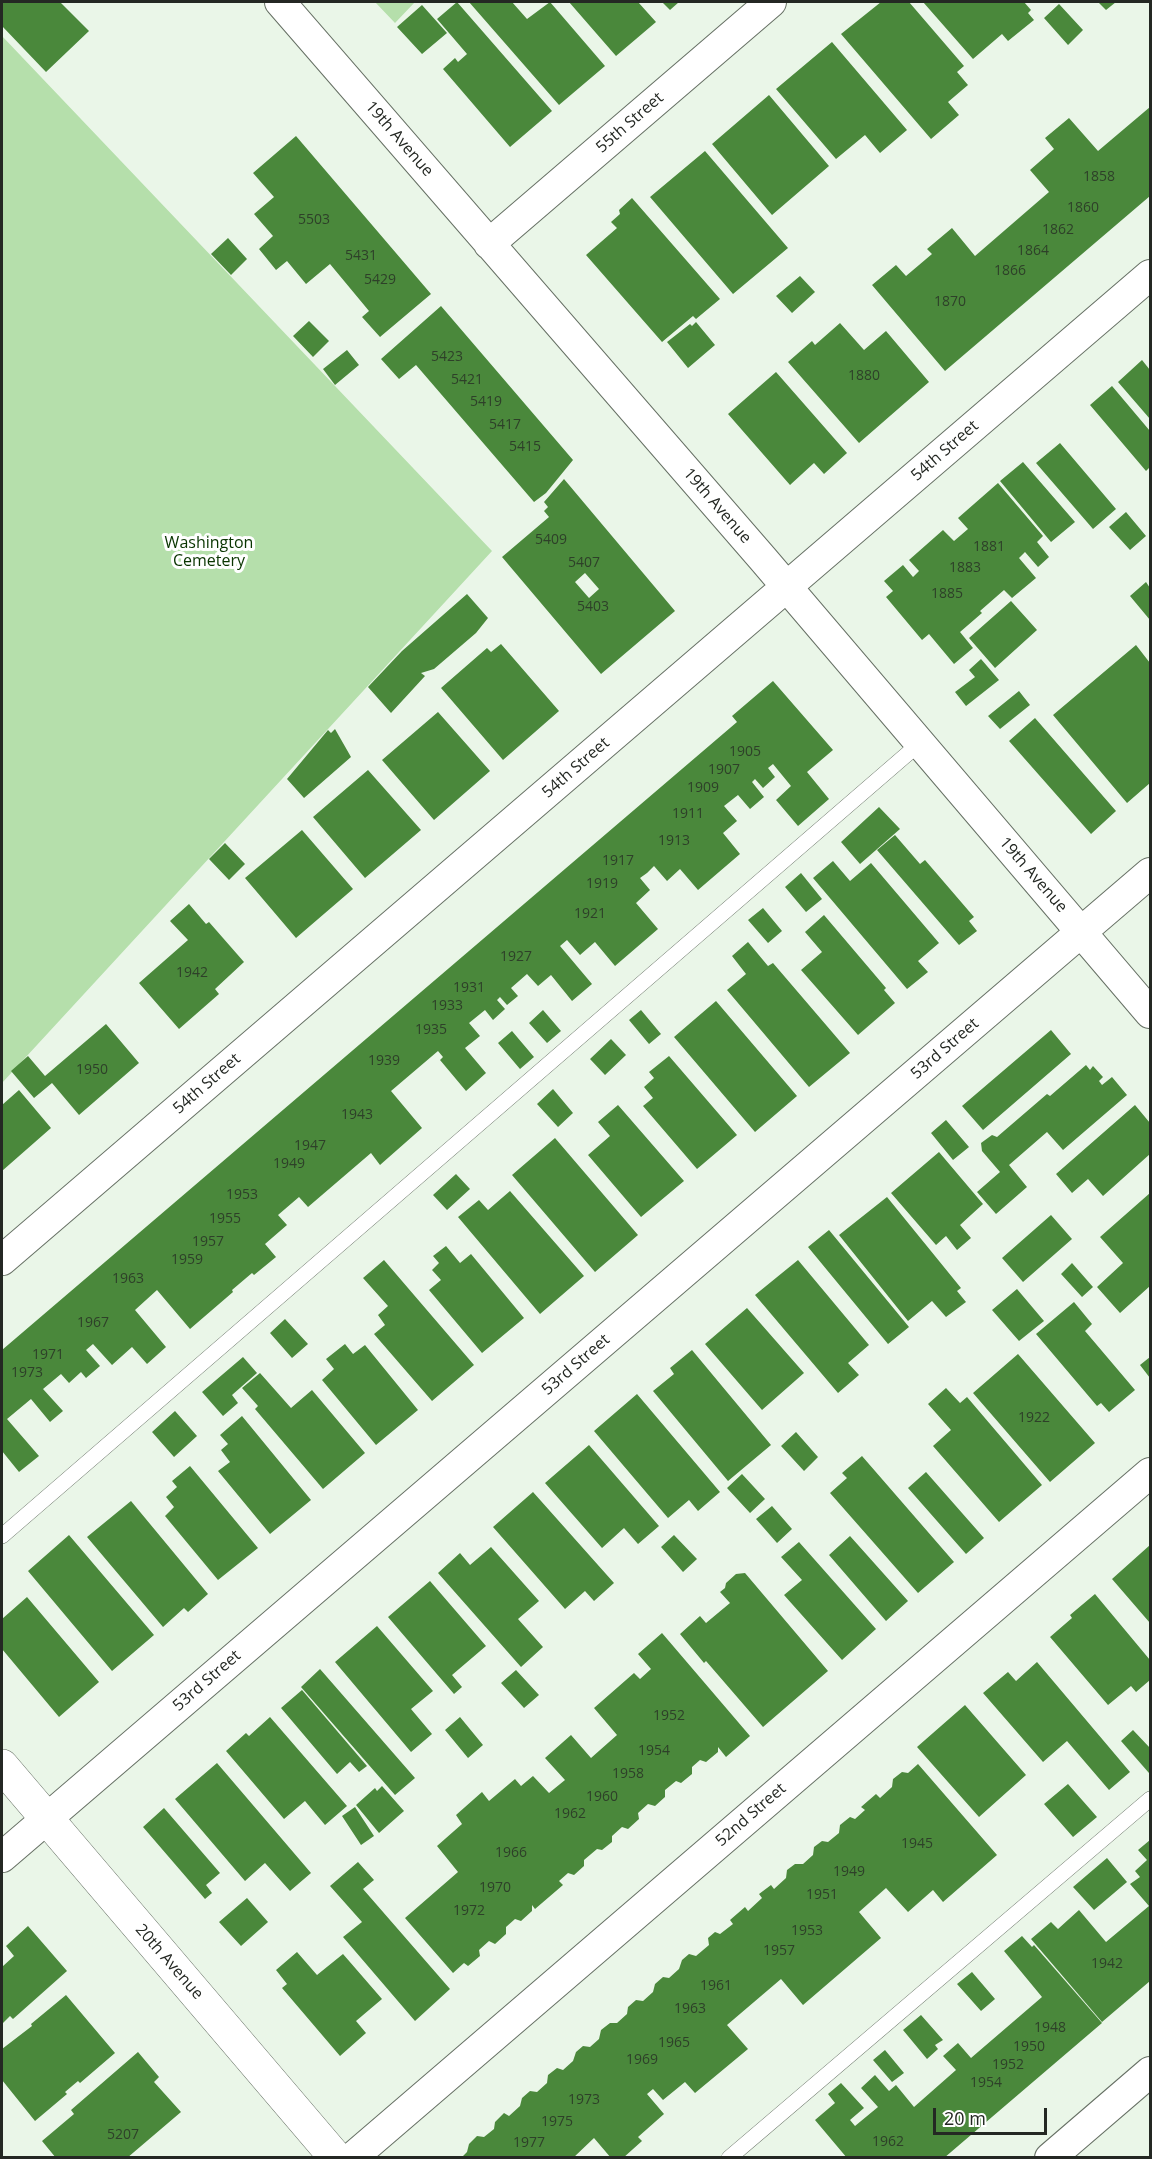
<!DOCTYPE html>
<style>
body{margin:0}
#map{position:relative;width:1152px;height:2159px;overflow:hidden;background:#eaf6e8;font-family:"Open Sans",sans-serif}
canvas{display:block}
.frame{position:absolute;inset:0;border:3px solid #242823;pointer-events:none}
.scale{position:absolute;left:933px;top:2108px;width:114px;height:27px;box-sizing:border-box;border:3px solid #242823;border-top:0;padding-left:8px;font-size:18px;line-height:21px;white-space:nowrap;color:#242823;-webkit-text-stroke:4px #fff;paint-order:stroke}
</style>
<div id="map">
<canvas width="1152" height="2159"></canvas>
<div class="frame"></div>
<div class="scale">20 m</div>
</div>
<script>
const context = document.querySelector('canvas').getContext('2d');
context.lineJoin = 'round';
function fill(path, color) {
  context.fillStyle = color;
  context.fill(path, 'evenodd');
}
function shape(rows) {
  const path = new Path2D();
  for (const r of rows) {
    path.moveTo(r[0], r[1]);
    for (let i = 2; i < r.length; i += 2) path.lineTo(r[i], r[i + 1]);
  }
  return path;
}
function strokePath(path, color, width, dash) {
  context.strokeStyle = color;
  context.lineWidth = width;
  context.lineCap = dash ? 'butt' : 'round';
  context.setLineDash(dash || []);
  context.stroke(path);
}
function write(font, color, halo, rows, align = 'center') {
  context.font = font + ' "Open Sans",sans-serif';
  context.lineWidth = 6;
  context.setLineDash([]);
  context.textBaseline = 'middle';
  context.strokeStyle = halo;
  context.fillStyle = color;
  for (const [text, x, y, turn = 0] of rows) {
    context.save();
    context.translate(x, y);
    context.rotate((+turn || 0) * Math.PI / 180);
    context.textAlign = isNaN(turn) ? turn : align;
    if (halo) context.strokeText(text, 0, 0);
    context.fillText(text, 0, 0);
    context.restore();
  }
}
fill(shape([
 [375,2,415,2,395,23],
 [2,36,492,551,2,1083]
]), '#b5dfab');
fill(shape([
 [2,2,60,2,89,31,46,72,2,26],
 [457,2,552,111,510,147,443,69,455,58,458,62,467,54,437,19],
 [469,2,512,2,527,19,550,2,605,66,559,105],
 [569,2,638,2,656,22,616,56],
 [662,2,679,2,670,10],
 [881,2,909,2,964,66,957,72,968,85,948,102,959,115,931,139,841,34],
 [923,2,1024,2,1031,10,1028,13,1034,20,1008,41,1002,34,973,59],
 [1098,2,1116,2,1106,10],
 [1059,4,1083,30,1068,45,1044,18],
 [422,5,447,33,422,54,397,27],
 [832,42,907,130,880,153,865,135,836,159,776,89],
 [769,95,829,166,772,215,712,144],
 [1150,107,1150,196,945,371,872,285,896,265,906,276,932,254,927,249,952,228,975,256,1049,192,1030,170,1054,149,1045,138,1069,118,1098,151],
 [296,136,431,294,380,337,362,317,369,311,330,264,306,284,287,261,276,270,259,249,273,236,254,214,274,197,253,173],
 [705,151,788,248,733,294,650,197],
 [632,198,720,299,696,319,693,316,662,342,586,255,617,228,611,222,620,214,619,210],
 [228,238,247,259,231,275,211,254],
 [800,276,815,292,792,313,776,296],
 [441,306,573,460,546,493,534,502,416,365,399,379,381,359],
 [309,321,329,341,313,357,293,336],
 [696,322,715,345,688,368,667,342,690,324,692,326],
 [840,323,864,350,886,331,929,382,859,443,788,362,812,341,815,345],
 [347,350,359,365,335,385,323,369],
 [1142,360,1150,370,1150,419,1118,382],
 [776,372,847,453,824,474,814,463,790,485,728,414],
 [1112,386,1150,431,1150,467,1146,471,1090,405],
 [1060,443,1116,509,1093,529,1036,463],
 [1023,462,1075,522,1051,542,1000,481],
 [564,479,675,611,601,674,502,557,549,517,544,511,548,507,544,502],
 [585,573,599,589,589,598,575,582],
 [998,483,1043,536,1037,542,1049,557,1038,567,1025,552,1019,558,1036,578,1012,598,1004,590,980,611,982,613,960,632,973,648,954,664,929,634,922,640,886,597,893,591,884,581,903,565,913,577,919,571,909,560,943,530,954,541,968,529,958,518],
 [1126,512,1146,536,1130,550,1109,527],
 [1146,582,1150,588,1150,620,1130,596],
 [467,594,488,618,476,633,434,669,421,673,425,676,391,713,368,687,402,651],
 [1011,601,1037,630,995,668,969,638],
 [501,644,559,711,503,760,441,688,487,648,491,652],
 [1136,645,1150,663,1150,783,1127,803,1053,715],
 [981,659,999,680,966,706,955,692,975,677,969,670],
 [773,681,833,750,807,772,829,799,798,826,776,800,791,786,773,764,768,768,775,777,763,788,755,779,752,782,764,797,750,809,738,795,724,806,737,821,723,833,740,854,698,890,680,869,667,881,654,866,647,873,640,878,650,890,636,903,658,929,615,966,595,942,580,955,567,940,560,946,592,984,572,1001,551,975,538,986,527,974,511,988,518,996,507,1005,500,997,497,1000,505,1009,493,1020,485,1010,469,1023,480,1036,465,1048,486,1073,466,1091,440,1060,443,1057,438,1051,391,1091,422,1128,380,1165,371,1153,308,1207,299,1197,278,1215,287,1225,265,1244,276,1257,254,1275,252,1273,232,1290,233,1292,190,1329,157,1290,135,1310,166,1347,147,1364,132,1347,112,1365,93,1344,86,1350,100,1366,86,1378,81,1372,69,1383,61,1374,43,1389,63,1411,50,1422,31,1399,7,1419,39,1456,19,1472,2,1451,2,1350,737,722,732,716],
 [1019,691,1030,705,1000,729,988,716],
 [438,712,490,771,434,820,382,760],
 [1035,718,1116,811,1091,834,1009,741],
 [335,729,351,757,304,798,287,779,328,730,331,733],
 [368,770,421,830,365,878,313,817],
 [879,807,900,829,860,864,841,842],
 [302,830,353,889,296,938,245,878],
 [895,835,920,864,925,860,974,917,969,921,977,931,959,945,877,850],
 [225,843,245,864,229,880,209,859],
 [833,861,850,881,871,863,939,943,918,961,928,972,907,989,813,878],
 [801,873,822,899,806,912,785,887],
 [189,904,206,924,209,922,244,962,215,989,219,994,179,1029,139,983,188,940,170,921],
 [763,908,782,931,768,943,748,920],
 [824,915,886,988,884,990,895,1003,858,1035,801,970,822,952,805,932],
 [748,942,768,966,773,963,850,1053,809,1087,727,990,746,974,732,956],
 [716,1001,797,1096,755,1132,674,1037],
 [543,1010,561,1031,547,1043,529,1023],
 [641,1010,661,1034,649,1044,629,1020],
 [106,1024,139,1063,79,1115,52,1083,34,1098,11,1071,28,1056,45,1076],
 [1051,1030,1071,1054,983,1130,962,1106],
 [512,1031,534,1057,520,1069,498,1043],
 [611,1039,626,1055,605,1075,590,1059],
 [669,1056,737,1135,697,1169,643,1106,653,1098,644,1087,654,1078,649,1072],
 [1086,1065,1090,1070,1093,1066,1103,1077,1099,1081,1102,1085,1112,1077,1127,1095,1063,1150,1047,1132,1009,1165,1027,1187,996,1214,977,1192,1000,1172,982,1151,981,1143,992,1135,997,1137,1047,1094,1050,1096],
 [553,1089,573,1113,558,1127,537,1104],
 [19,1090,51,1128,2,1171,2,1105],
 [618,1105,684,1181,641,1217,588,1155,610,1136,598,1122],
 [1135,1105,1150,1123,1150,1154,1103,1196,1088,1179,1072,1193,1056,1174],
 [946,1120,969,1147,953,1160,931,1133],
 [555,1138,638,1235,595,1272,512,1175],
 [939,1152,983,1204,960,1225,971,1238,957,1250,946,1236,936,1245,891,1193],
 [456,1174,470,1189,447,1210,433,1195],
 [510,1191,584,1276,540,1314,458,1217,479,1200,488,1210],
 [1150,1193,1150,1286,1120,1313,1097,1287,1123,1263,1100,1237],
 [887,1197,961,1288,957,1291,966,1302,946,1317,932,1301,908,1321,839,1235],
 [1051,1215,1072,1239,1023,1282,1002,1258],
 [829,1230,909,1327,888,1344,808,1247],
 [446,1246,460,1263,471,1254,524,1318,482,1353,429,1290,441,1280,432,1270,439,1263,433,1256],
 [384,1260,474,1365,432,1401,374,1334,385,1325,378,1315,388,1306,363,1278],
 [798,1260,869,1345,848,1363,859,1375,838,1393,755,1295],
 [1072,1263,1093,1287,1082,1297,1061,1274],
 [1017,1289,1044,1321,1019,1341,992,1310],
 [1074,1302,1092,1324,1085,1331,1135,1390,1109,1412,1101,1403,1097,1406,1036,1334],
 [747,1308,804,1373,762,1410,705,1344],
 [285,1319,308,1344,292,1358,270,1333],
 [345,1344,353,1354,365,1345,418,1410,376,1445,322,1380,334,1369,326,1359],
 [692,1350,771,1445,728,1481,653,1391,674,1374,670,1368],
 [1018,1354,1095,1443,1050,1482,973,1393],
 [243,1357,257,1373,232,1395,238,1403,223,1416,202,1392],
 [1150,1357,1150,1378,1140,1365],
 [260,1373,291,1408,312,1390,365,1453,323,1489,255,1409,258,1406,242,1388],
 [946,1388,960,1403,967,1397,1042,1485,999,1522,933,1446,951,1430,928,1404],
 [637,1394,720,1492,698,1511,689,1500,668,1518,594,1431],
 [175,1411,197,1436,174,1457,152,1432],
 [242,1416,311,1500,270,1534,218,1471,230,1462,221,1450,228,1444,220,1435],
 [796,1432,818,1457,804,1471,781,1446],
 [589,1445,659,1526,638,1544,624,1528,602,1548,545,1483],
 [862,1456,954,1562,918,1593,830,1493,847,1478,842,1473],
 [190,1466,258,1548,218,1580,165,1516,174,1507,166,1497,177,1487,172,1481],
 [926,1472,984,1538,966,1554,908,1488],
 [742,1474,765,1499,750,1513,727,1488],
 [533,1492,614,1583,594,1601,585,1591,565,1609,493,1527],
 [131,1501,208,1594,188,1612,184,1608,163,1627,87,1537],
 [772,1506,792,1529,777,1543,756,1519],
 [69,1535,154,1635,112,1671,28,1571],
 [674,1535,697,1559,683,1572,661,1547],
 [850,1536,908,1601,886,1621,829,1555],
 [799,1542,876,1629,842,1660,784,1595,802,1580,781,1557],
 [1150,1545,1150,1623,1112,1579],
 [491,1547,539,1601,518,1619,543,1647,521,1667,438,1573,460,1553,470,1565],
 [745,1573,828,1671,763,1727,706,1661,704,1663,680,1634,700,1616,706,1623,730,1603,720,1592,725,1588,726,1583,736,1574],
 [430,1581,486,1646,452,1675,462,1687,454,1694,388,1617],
 [1095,1594,1150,1660,1150,1680,1136,1692,1131,1686,1108,1705,1050,1637,1072,1618,1070,1615],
 [27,1597,99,1682,59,1717,2,1649,2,1619],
 [377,1626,433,1691,411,1709,432,1734,411,1752,335,1662],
 [662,1633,750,1736,726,1757,718,1747,718,1752,706,1762,700,1760,692,1767,692,1774,681,1783,676,1781,665,1790,665,1797,655,1806,648,1804,638,1813,639,1819,628,1829,622,1827,612,1836,612,1842,602,1850,597,1849,584,1860,584,1866,574,1875,568,1873,559,1881,563,1885,535,1909,532,1905,532,1911,521,1921,515,1919,506,1927,506,1934,495,1944,489,1941,479,1950,480,1956,468,1966,464,1963,453,1973,405,1918,458,1872,437,1846,462,1824,456,1815,482,1792,489,1801,515,1779,521,1786,533,1776,549,1793,565,1780,545,1758,571,1735,591,1758,617,1735,594,1708,634,1673,640,1679,651,1669,638,1654],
 [1037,1662,1130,1772,1109,1790,1067,1741,1043,1762,983,1693,1008,1672,1016,1681],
 [320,1669,415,1778,395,1795,301,1687],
 [516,1670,539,1695,524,1708,501,1683],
 [302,1690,367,1766,359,1772,350,1762,337,1774,281,1708],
 [965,1705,1026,1775,979,1817,917,1747],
 [270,1717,347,1806,325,1825,305,1801,284,1819,226,1751,246,1733,249,1736],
 [460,1717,483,1745,468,1758,445,1730],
 [1133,1730,1150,1748,1150,1771,1149,1773,1121,1741],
 [217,1763,311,1873,290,1891,265,1863,245,1881,175,1799],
 [918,1764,997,1855,943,1902,933,1890,908,1912,886,1888,859,1912,881,1938,803,2005,781,1979,727,2025,748,2049,695,2093,685,2082,663,2100,653,2089,647,2094,664,2114,638,2137,642,2141,623,2158,611,2158,594,2138,573,2158,461,2158,467,2152,469,2144,477,2136,484,2137,494,2129,495,2122,504,2113,509,2116,520,2106,522,2098,530,2091,537,2092,547,2083,548,2075,557,2068,563,2070,573,2061,576,2052,583,2046,590,2047,599,2039,601,2030,610,2023,617,2023,627,2014,628,2007,636,2000,643,2001,653,1992,655,1984,663,1977,669,1978,679,1969,682,1960,689,1954,696,1956,709,1945,708,1938,715,1932,720,1934,733,1924,730,1920,745,1907,748,1911,762,1898,759,1894,771,1885,774,1889,786,1878,787,1870,795,1864,803,1864,813,1855,814,1847,822,1841,828,1842,839,1833,840,1825,850,1817,855,1819,865,1810,861,1807,876,1794,880,1798,892,1787,893,1779,902,1772,908,1773],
 [1068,1784,1097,1817,1073,1837,1044,1804],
 [382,1786,404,1811,379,1833,356,1805,375,1788,377,1791],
 [355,1807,374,1836,361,1845,342,1816],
 [164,1808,220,1873,206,1885,212,1893,205,1899,143,1827],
 [1150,1840,1150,1981,1102,2022,1031,1939,1051,1922,1058,1929,1079,1910,1106,1942,1149,1906,1130,1884,1140,1877,1135,1871,1147,1860,1138,1850],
 [1107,1858,1127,1882,1094,1910,1073,1887],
 [358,1862,374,1880,363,1889,450,1989,415,2021,343,1937,362,1922,330,1886],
 [247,1898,268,1922,241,1946,219,1922],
 [28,1926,67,1971,13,2019,10,2016,2,2024,2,1967,14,1956,6,1946],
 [1022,1936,1032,1947,1034,1945,1102,2023,944,2158,847,2158,815,2120,835,2103,828,2094,841,2083,864,2108,850,2120,855,2126,878,2107,861,2088,875,2075,889,2091,896,2085,914,2107,956,2070,943,2056,958,2043,971,2058,1042,1997,1004,1951],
 [297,1952,317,1975,343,1954,382,1999,356,2021,366,2033,340,2056,282,1988,287,1984,276,1970],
 [972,1972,995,1999,981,2011,957,1984],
 [66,1995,115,2053,80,2083,78,2081,65,2092,67,2094,35,2121,2,2080,2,2049,32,2026,31,2024],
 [921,2015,943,2040,935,2045,938,2049,927,2059,903,2030],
 [885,2050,904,2073,892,2082,873,2060],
 [138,2052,159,2077,154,2082,181,2112,127,2158,56,2158,42,2141,74,2114,71,2110]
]), '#4a883b');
const lane = shape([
 [2,1536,920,743],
 [729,2158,1150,1799]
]);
const street = shape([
 [280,2,763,559,1150,1013],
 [489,244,771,2],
 [2,1260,1150,275],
 [2,1857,1150,873],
 [352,2158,1150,1473],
 [1050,2158,1150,2072]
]);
const secondary = shape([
 [2,1766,336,2158]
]);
strokePath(lane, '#667064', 16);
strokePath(street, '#667064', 32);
strokePath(secondary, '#667064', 34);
strokePath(lane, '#fff', 15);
strokePath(street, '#fff', 30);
strokePath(secondary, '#fff', 33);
write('14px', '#2e4029', null, [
 ["1858",1099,177],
 ["1860",1083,208],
 ["5503",314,220],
 ["1862",1058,230],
 ["1864",1033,251],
 ["5431",361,256],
 ["1866",1010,271],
 ["5429",380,280],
 ["1870",950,302],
 ["5423",447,357],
 ["1880",864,376],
 ["5421",467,380],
 ["5419",486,402],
 ["5417",505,425],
 ["5415",525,447],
 ["5409",551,540],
 ["1881",989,547],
 ["5407",584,563],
 ["1883",965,568],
 ["1885",947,594],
 ["5403",593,607],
 ["1905",745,752],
 ["1907",724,770],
 ["1909",703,788],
 ["1911",688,814],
 ["1913",674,841],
 ["1917",618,861],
 ["1919",602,884],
 ["1921",590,914],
 ["1927",516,957],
 ["1942",192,973],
 ["1931",469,988],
 ["1933",447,1006],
 ["1935",431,1030],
 ["1939",384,1061],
 ["1950",92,1070],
 ["1943",357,1115],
 ["1947",310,1146],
 ["1949",289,1164],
 ["1953",242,1195],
 ["1955",225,1219],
 ["1957",208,1242],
 ["1959",187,1260],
 ["1963",128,1279],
 ["1967",93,1323],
 ["1971",48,1355],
 ["1973",27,1373],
 ["1922",1034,1418],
 ["1952",669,1716],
 ["1954",654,1751],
 ["1958",628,1774],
 ["1960",602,1797],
 ["1962",570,1814],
 ["1945",917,1844],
 ["1966",511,1853],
 ["1949",849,1872],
 ["1970",495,1888],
 ["1951",822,1895],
 ["1972",469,1911],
 ["1953",807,1931],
 ["1957",779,1951],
 ["1942",1107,1964],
 ["1961",716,1986],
 ["1963",690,2009],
 ["1948",1050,2028],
 ["1965",674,2043],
 ["1950",1029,2047],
 ["1969",642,2060],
 ["1952",1008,2065],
 ["1954",986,2083],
 ["1973",584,2100],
 ["1975",557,2122],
 ["5207",123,2135],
 ["1962",888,2142],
 ["1977",529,2143]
]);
write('16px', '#242823', '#fff', [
 ["55th Street",630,123,-41],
 ["19th Avenue",399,139,49],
 ["54th Street",945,451,-41],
 ["19th Avenue",717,506,49],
 ["54th Street",576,768,-41],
 ["19th Avenue",1033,875,49],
 ["53rd Street",945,1049,-41],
 ["54th Street",207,1084,-41],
 ["53rd Street",576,1365,-41],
 ["53rd Street",207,1681,-41],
 ["52nd Street",751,1815,-41],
 ["20th Avenue",169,1962,49]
]);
write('16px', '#093500', '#fff', [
 ["Washington",209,543],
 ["Cemetery",209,561]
]);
</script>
